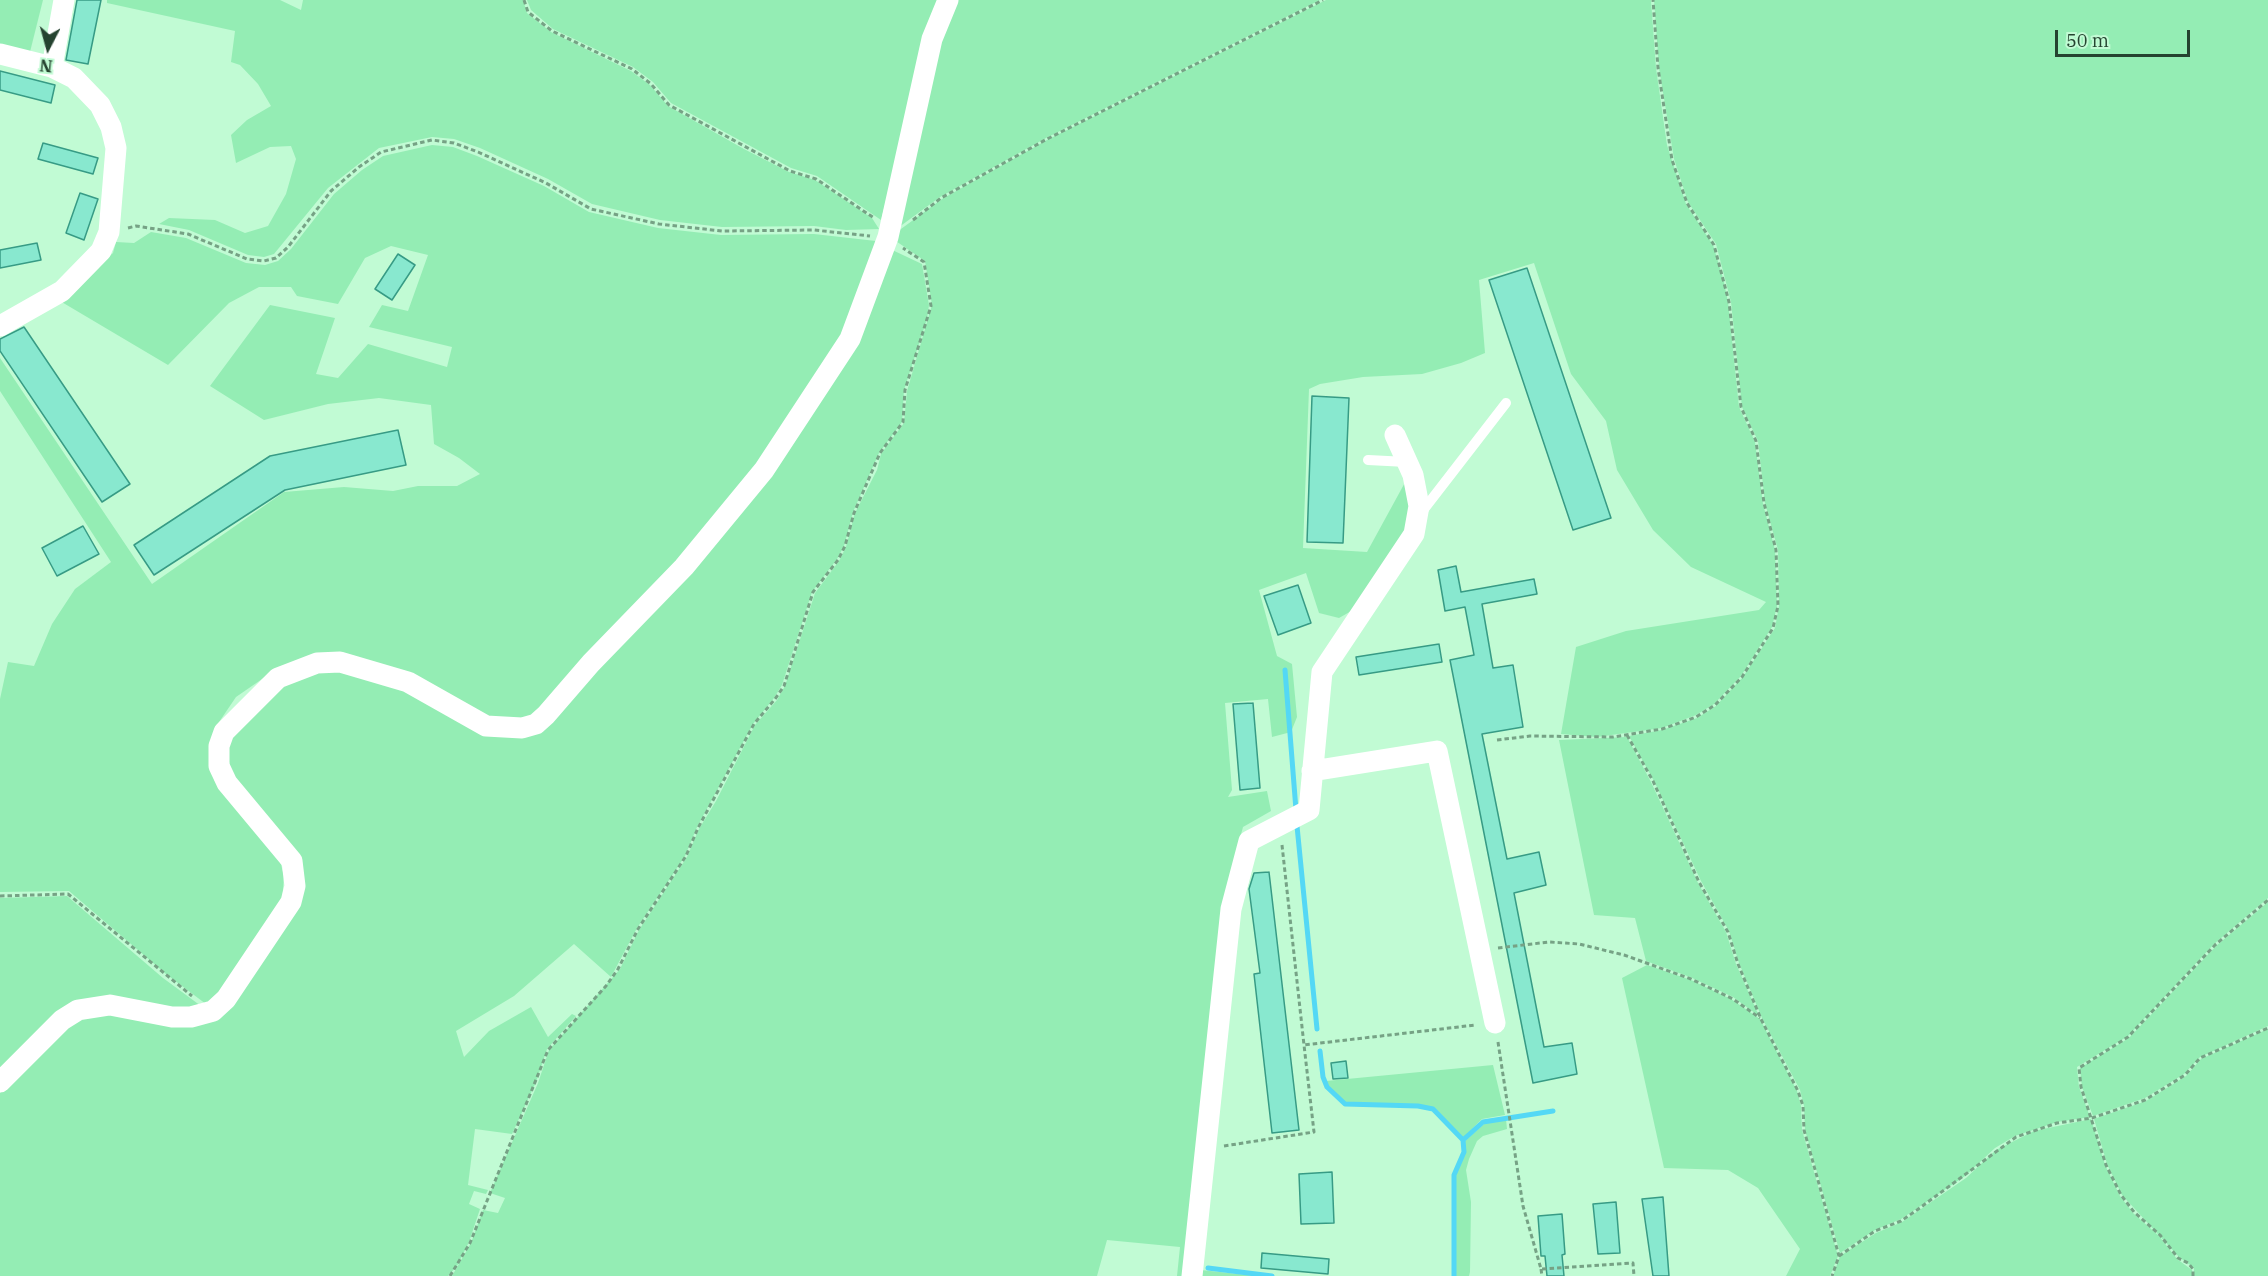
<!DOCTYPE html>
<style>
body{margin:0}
#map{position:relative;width:2268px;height:1276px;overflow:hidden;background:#c1fbd4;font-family:"IBM Plex Serif",serif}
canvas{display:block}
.north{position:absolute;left:18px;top:18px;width:60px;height:60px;-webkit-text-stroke:4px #c1fbd4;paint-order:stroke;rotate:186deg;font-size:16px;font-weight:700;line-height:24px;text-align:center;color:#254330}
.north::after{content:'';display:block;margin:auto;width:21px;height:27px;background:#254330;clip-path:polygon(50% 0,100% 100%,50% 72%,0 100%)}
.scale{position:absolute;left:2055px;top:30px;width:135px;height:27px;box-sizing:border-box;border:3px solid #254330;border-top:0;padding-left:8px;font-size:18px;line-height:21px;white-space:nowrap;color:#254330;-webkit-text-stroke:4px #c1fbd4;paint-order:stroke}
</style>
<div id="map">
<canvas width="2268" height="1276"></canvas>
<div class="north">N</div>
<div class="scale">50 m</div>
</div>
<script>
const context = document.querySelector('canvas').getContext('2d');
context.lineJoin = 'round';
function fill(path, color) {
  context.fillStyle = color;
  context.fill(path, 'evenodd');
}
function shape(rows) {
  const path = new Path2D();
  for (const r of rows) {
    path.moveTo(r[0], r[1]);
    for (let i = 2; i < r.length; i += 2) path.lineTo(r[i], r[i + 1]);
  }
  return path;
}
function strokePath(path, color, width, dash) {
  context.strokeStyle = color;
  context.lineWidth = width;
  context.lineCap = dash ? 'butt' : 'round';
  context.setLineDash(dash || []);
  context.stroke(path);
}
fill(shape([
 [0,0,43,0,29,56,0,48],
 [107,0,280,0,301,10,303,0,523,0,527,13,551,32,631,71,650,85,668,106,744,149,789,172,815,180,872,218,879,229,846,230,814,226,722,227,660,220,592,204,548,179,480,148,454,139,432,137,379,148,328,188,274,254,264,257,248,255,189,230,159,224,169,218,215,220,245,233,268,226,286,194,296,159,291,146,270,147,236,163,231,135,247,120,271,106,258,84,240,65,231,62,235,31,107,3],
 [527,0,939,0,881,220,817,176,791,168,671,103,653,82,633,67,553,29,531,10],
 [955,0,1320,0,1046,138,940,197,891,233,931,61],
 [1326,0,1651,0,1656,68,1667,145,1686,204,1713,245,1723,278,1728,302,1739,407,1755,442,1763,504,1775,550,1777,606,1772,627,1741,676,1714,704,1696,715,1662,728,1597,737,1561,734,1576,647,1626,631,1759,610,1766,602,1691,567,1653,530,1617,470,1606,421,1571,374,1534,263,1479,280,1485,353,1461,363,1422,374,1363,377,1320,384,1309,389,1303,548,1367,552,1408,477,1415,518,1353,610,1339,618,1319,613,1306,573,1259,590,1277,656,1292,664,1297,717,1291,732,1272,737,1268,699,1225,703,1232,790,1228,797,1267,791,1271,811,1243,827,1237,849,1184,1276,1177,1276,1180,1247,1107,1240,1097,1276,452,1276,471,1243,483,1210,498,1213,505,1198,490,1193,538,1083,549,1050,620,969,639,930,687,857,699,829,716,801,755,725,777,700,785,686,815,593,839,561,846,547,855,513,877,470,881,454,904,423,907,391,932,305,925,261,890,237,942,199,1047,140],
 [1654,0,2268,0,2268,898,2214,944,2128,1036,2077,1067,2079,1087,2090,1117,2057,1122,2015,1136,1995,1148,1965,1176,1916,1209,1901,1219,1875,1230,1840,1253,1805,1130,1804,1106,1800,1090,1762,1018,1739,963,1729,931,1701,881,1654,781,1629,736,1662,730,1697,718,1716,706,1743,677,1775,628,1779,606,1778,550,1765,503,1758,441,1742,407,1731,302,1716,244,1688,202,1674,159,1659,68],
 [432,145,453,147,477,156,544,186,589,212,658,228,721,235,814,234,876,241,855,311,831,355,716,525,542,711,506,725,368,662,278,668,236,697,215,728,210,754,278,853,284,876,282,902,222,993,206,1004,166,974,69,891,0,892,0,699,8,662,34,666,52,624,75,589,111,562,0,391,0,358,152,584,284,492,344,487,393,491,418,486,457,486,480,474,459,458,434,444,431,405,379,398,328,404,264,420,210,386,270,305,335,318,316,374,338,378,368,344,447,367,452,347,369,327,382,305,408,311,428,255,391,246,365,258,338,304,297,296,291,287,259,287,229,303,168,365,60,301,113,253,116,242,134,243,151,232,186,238,246,263,265,265,278,261,291,249,334,194,362,170,383,156],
 [888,248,922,264,929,305,927,319,904,390,902,422,879,453,853,512,844,546,837,559,812,592,782,685,774,698,753,724,697,827,685,856,637,928,611,977,574,944,514,996,456,1031,464,1057,489,1031,531,1007,548,1037,572,1014,576,1016,547,1049,536,1082,512,1134,475,1129,468,1185,488,1190,486,1194,474,1191,469,1204,480,1209,469,1242,457,1266,448,1276,0,1276,0,1093,53,1036,88,1011,203,1023,298,893,234,780,225,747,265,693,321,670,365,673,518,736,763,478],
 [1627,737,1651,782,1698,883,1726,932,1736,964,1759,1016,1733,997,1690,977,1646,961,1635,918,1594,915,1559,740],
 [67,896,163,978,201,1006,195,1009,94,1001,0,1072,0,898],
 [2268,902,2268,1026,2200,1057,2184,1074,2145,1098,2093,1116,2082,1087,2080,1068,2129,1038,2216,946],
 [1647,965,1691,980,1731,999,1760,1019,1797,1091,1801,1106,1802,1130,1838,1256,1830,1276,1786,1276,1800,1249,1758,1188,1728,1170,1664,1168,1622,978],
 [2268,1029,2268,1276,2194,1276,2194,1268,2179,1257,2122,1195,2107,1164,2094,1119,2146,1101,2186,1076,2201,1059],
 [1493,1065,1505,1115,1482,1119,1463,1138,1434,1107,1345,1103,1334,1095,1326,1081],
 [1506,1119,1507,1129,1483,1136,1477,1141,1469,1159,1466,1170,1471,1202,1470,1272,1469,1276,1455,1276,1455,1176,1465,1152,1465,1141,1484,1124],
 [2091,1119,2105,1165,2120,1196,2133,1213,2159,1236,2177,1259,2192,1270,2192,1276,1833,1276,1840,1256,1876,1233,1902,1222,1966,1178,1996,1150,2034,1131],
 [1201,1270,1257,1276,1200,1276]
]), '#94edb4');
strokePath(shape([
 [1285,670,1296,810],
 [1297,826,1317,1029],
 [1320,1051,1323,1077,1327,1087,1345,1104,1418,1106,1433,1109,1463,1140,1464,1152,1454,1175,1454,1276],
 [1463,1140,1483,1122,1553,1111],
 [1208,1268,1272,1276]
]), '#54d8f5', 5);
const building = shape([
 [77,0,101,0,88,64,66,60,77,0],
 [0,71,55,85,51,103,0,90,0,71],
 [43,143,98,158,93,174,38,159,43,143],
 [80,193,98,199,84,240,66,233,80,193],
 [37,243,41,260,0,268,0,250,37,243],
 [398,254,415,265,392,300,375,289,398,254],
 [1527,268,1611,518,1573,530,1489,280,1527,268],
 [24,327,130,484,102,502,0,351,0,339,24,327],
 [1312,396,1349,398,1343,543,1307,542,1312,396],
 [398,430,406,465,285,490,154,575,134,545,270,456,398,430],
 [83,526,99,554,57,576,42,548,83,526],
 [1456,566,1461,592,1534,579,1537,594,1482,604,1493,668,1513,665,1523,727,1482,734,1507,859,1539,852,1546,885,1514,893,1544,1047,1572,1043,1577,1074,1533,1083,1450,660,1474,655,1465,607,1445,611,1438,570,1456,566],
 [1298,585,1311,623,1278,635,1264,596,1298,585],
 [1439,644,1442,662,1359,675,1356,657,1439,644],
 [1253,703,1260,788,1240,790,1233,704,1253,703],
 [1269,872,1299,1130,1272,1133,1254,974,1260,973,1249,889,1254,873,1269,872],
 [1346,1061,1348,1078,1333,1079,1331,1063,1346,1061],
 [1332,1172,1334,1223,1301,1224,1299,1174,1332,1172],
 [1663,1197,1669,1276,1653,1276,1642,1199,1663,1197],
 [1616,1202,1620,1253,1598,1254,1593,1204,1616,1202],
 [1562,1214,1565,1254,1562,1255,1564,1276,1547,1276,1545,1256,1541,1256,1538,1216,1562,1214],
 [1262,1253,1329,1259,1328,1274,1261,1268,1262,1253]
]);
fill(building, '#88e8cf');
strokePath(building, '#379b85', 1.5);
strokePath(shape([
 [524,0,528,12,552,31,632,69,651,84,669,105,790,171,816,179,874,218],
 [913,220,941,198,1047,139,1323,0],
 [128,228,136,226,188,234,247,259,264,261,276,258,288,247,331,191,359,167,381,152,432,140,454,143,478,152,546,183,591,209,659,224,722,231,814,230,870,236],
 [1627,735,1653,781,1699,882,1728,932,1738,964,1761,1019,1798,1091,1803,1106,1804,1130,1839,1256,1832,1276],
 [1497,740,1530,736,1613,737,1662,729,1696,717,1715,705,1742,677,1773,628,1778,606,1776,550,1764,503,1756,441,1741,407,1729,302,1714,245,1687,203,1672,160,1658,68,1653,0],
 [1282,845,1304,1045,1475,1025],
 [0,896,68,894,192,996],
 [1498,948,1549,942,1579,944,1624,955,1691,979,1733,999,1760,1018],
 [1498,1042,1523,1206,1541,1269,1633,1263,1634,1276],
 [1224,1146,1314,1132,1304,1045],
 [1839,1256,1875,1231,1901,1221,1917,1210,2016,1137,2057,1123,2092,1118,2145,1100,2185,1075,2200,1058,2268,1028],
 [1541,1269,1542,1276],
 [450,1276,470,1243,548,1050,606,986,618,969,638,929,686,856,698,828,754,724,775,699,784,686,813,592,838,560,845,546,854,513,880,453,903,422,905,390,931,306,924,262,903,248],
 [2193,1276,2193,1269,2188,1263,2178,1258,2160,1235,2134,1212,2121,1195,2106,1165,2081,1087,2079,1068,2128,1037,2215,945,2268,900]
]), '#76a285', 3, [4.5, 3]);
strokePath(shape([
 [1368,460,1407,462],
 [1421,513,1506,403]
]), '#fff', 10);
strokePath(shape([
 [0,54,52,67,74,78,100,105,111,127,116,148,109,232,101,251,62,291,0,326],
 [52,67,64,0],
 [1312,771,1437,751,1495,1023],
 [0,1082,62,1020,78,1010,110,1005,172,1017,191,1017,213,1011,226,999,291,902,295,886,292,861,227,783,219,766,219,746,224,732,278,678,317,663,340,662,408,682,486,726,522,728,536,724,546,715,591,663,684,567,764,470,850,339,888,237,932,39,948,0],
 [1192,1276,1231,909,1249,841,1309,810,1322,672,1414,534,1419,506,1413,475,1395,435]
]), '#fff', 21);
</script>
